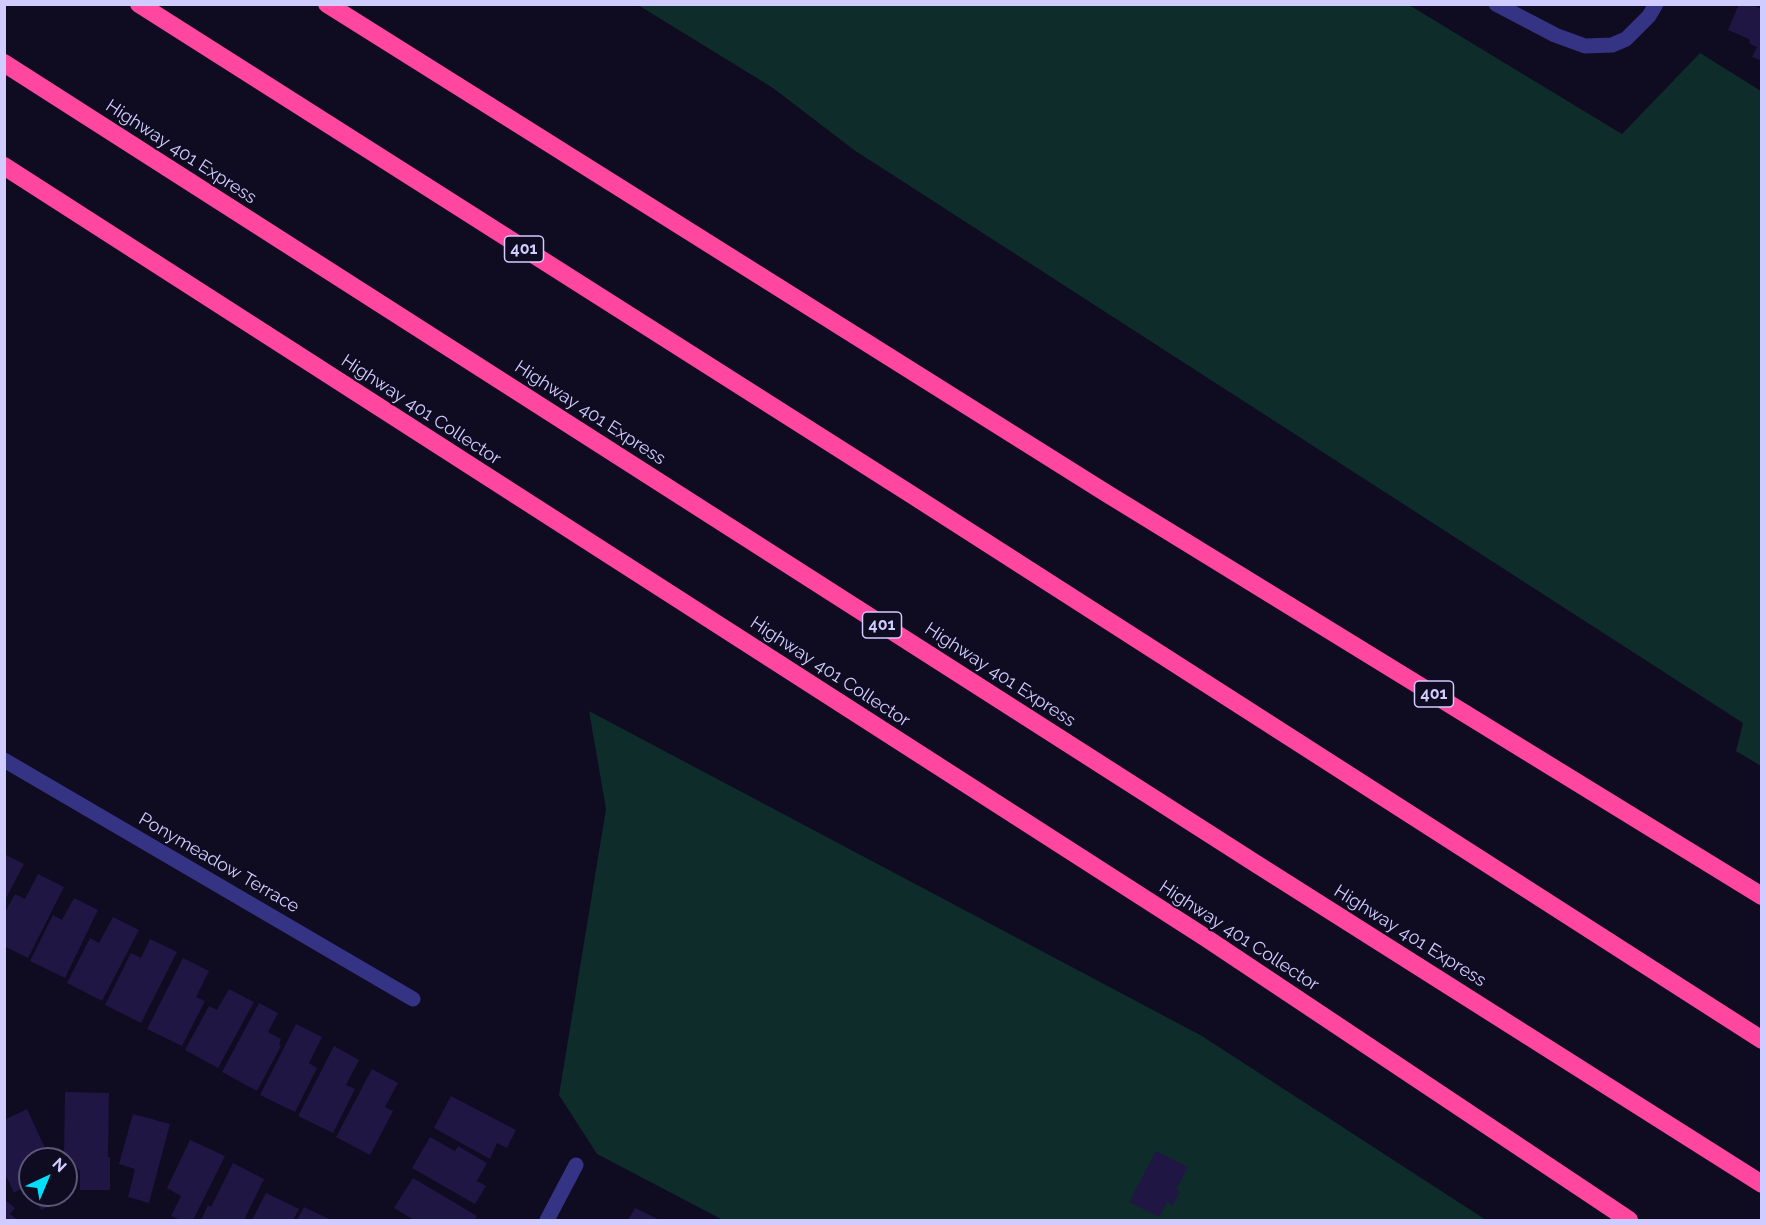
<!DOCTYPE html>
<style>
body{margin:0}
#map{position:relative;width:1766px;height:1225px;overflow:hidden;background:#0f0b21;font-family:Raleway,sans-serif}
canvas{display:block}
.frame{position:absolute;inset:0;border:6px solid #d1ccff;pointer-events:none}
.north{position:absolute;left:18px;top:1147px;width:60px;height:60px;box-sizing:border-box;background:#0f0b21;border:2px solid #5d587a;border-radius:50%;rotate:44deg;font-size:16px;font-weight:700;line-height:24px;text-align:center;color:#d1ccff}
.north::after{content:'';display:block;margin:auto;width:21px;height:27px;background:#00dff7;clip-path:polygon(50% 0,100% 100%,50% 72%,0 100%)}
</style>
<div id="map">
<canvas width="1766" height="1225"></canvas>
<div class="frame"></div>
<div class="north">N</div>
</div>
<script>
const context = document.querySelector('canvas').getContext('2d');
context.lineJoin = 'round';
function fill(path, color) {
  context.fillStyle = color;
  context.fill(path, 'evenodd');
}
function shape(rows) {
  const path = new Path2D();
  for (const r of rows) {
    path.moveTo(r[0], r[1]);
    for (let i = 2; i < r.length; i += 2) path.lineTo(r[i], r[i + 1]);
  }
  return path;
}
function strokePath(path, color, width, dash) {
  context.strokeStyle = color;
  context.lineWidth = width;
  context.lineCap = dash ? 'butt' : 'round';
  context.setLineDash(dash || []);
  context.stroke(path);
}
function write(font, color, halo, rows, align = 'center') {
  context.font = font + ' Raleway,sans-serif';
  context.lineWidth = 4.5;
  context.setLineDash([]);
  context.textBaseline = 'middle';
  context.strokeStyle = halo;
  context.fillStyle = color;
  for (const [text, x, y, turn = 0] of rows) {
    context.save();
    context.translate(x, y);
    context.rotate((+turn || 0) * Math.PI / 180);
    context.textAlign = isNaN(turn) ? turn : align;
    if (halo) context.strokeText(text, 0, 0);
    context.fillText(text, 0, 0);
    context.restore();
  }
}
fill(shape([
 [638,5,1409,5,1622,134,1700,53,1761,91,1761,766,1736,751,1743,723,854,150,773,88],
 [589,711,1202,1036,1486,1220,723,1220,597,1154,559,1095,606,809]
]), '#0e2c2a');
fill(shape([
 [1739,4,1750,4,1762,9,1762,61,1752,57,1757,47,1750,44,1749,39,1728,30],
 [4,854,24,864,4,902],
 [38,874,64,887,28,958,4,946,4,914,15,894,25,899],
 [74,898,98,910,65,978,30,961,53,915,62,920],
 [113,917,139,930,102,1001,67,983,90,938,99,943],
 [150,939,177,952,141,1023,105,1005,131,953,141,958],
 [183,958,209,971,196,997,205,1001,182,1046,147,1029],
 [229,989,254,1002,218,1068,185,1050,209,1006,217,1010],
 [259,1003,278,1013,268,1032,281,1039,279,1044,281,1046,257,1091,222,1072],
 [296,1024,322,1037,309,1063,317,1068,295,1112,260,1095],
 [334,1046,359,1060,346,1085,355,1089,333,1133,298,1116],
 [372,1069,398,1083,385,1107,393,1111,370,1155,336,1137],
 [65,1092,109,1093,108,1157,110,1157,110,1190,80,1190,80,1171,72,1162,66,1162,66,1159,64,1159],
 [451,1096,516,1130,507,1148,497,1143,490,1159,434,1128],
 [27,1109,50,1159,30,1159,30,1192,22,1188,14,1193,4,1172,4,1120],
 [133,1114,170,1124,149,1203,128,1197,135,1169,119,1164],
 [430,1137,455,1151,458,1146,487,1163,477,1181,486,1186,475,1204,412,1168],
 [190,1140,225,1156,193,1220,181,1220,171,1216,181,1196,167,1188],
 [1156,1151,1188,1167,1176,1190,1180,1192,1172,1206,1167,1202,1159,1217,1129,1202],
 [233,1163,264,1179,244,1220,201,1220,208,1205,211,1207],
 [413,1178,477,1216,474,1220,414,1220,394,1208],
 [266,1193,299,1209,293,1220,252,1220],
 [34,1195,66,1195,67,1198,41,1210],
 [4,1199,15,1208,10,1214,18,1220,4,1220],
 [304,1207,331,1220,297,1220],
 [635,1208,660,1220,628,1220]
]), '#1f1644');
strokePath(shape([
 [1496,4,1555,35,1585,46,1612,45,1626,39,1649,16,1656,4],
 [4,760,413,999],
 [547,1220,576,1165]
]), '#353384', 15);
strokePath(shape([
 [139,4,909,493,1762,1040],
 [327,4,1106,493,1762,896],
 [4,63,1258,865,1762,1184],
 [4,166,1206,938,1629,1220]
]), '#ff47a0', 18);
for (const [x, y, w] of [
 [524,249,39],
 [882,625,39],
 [1434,694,39]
]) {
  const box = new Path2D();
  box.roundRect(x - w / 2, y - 13, w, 26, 4.5);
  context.fillStyle = '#0f0b21';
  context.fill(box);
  strokePath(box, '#d1ccff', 1.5);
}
write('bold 16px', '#d1ccff', null, [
 ["401",524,249],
 ["401",882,625],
 ["401",1434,694]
]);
write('18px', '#d1ccff', '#0f0b21', [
 ["Highway 401 Express",181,152,33],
 ["Highway 401 Collector",421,410,33],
 ["Highway 401 Express",590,413,33],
 ["Highway 401 Collector",830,672,33],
 ["Highway 401 Express",1000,675,33],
 ["Ponymeadow Terrace",219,863,30],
 ["Highway 401 Collector",1239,936,33],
 ["Highway 401 Express",1410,936,32]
]);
</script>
